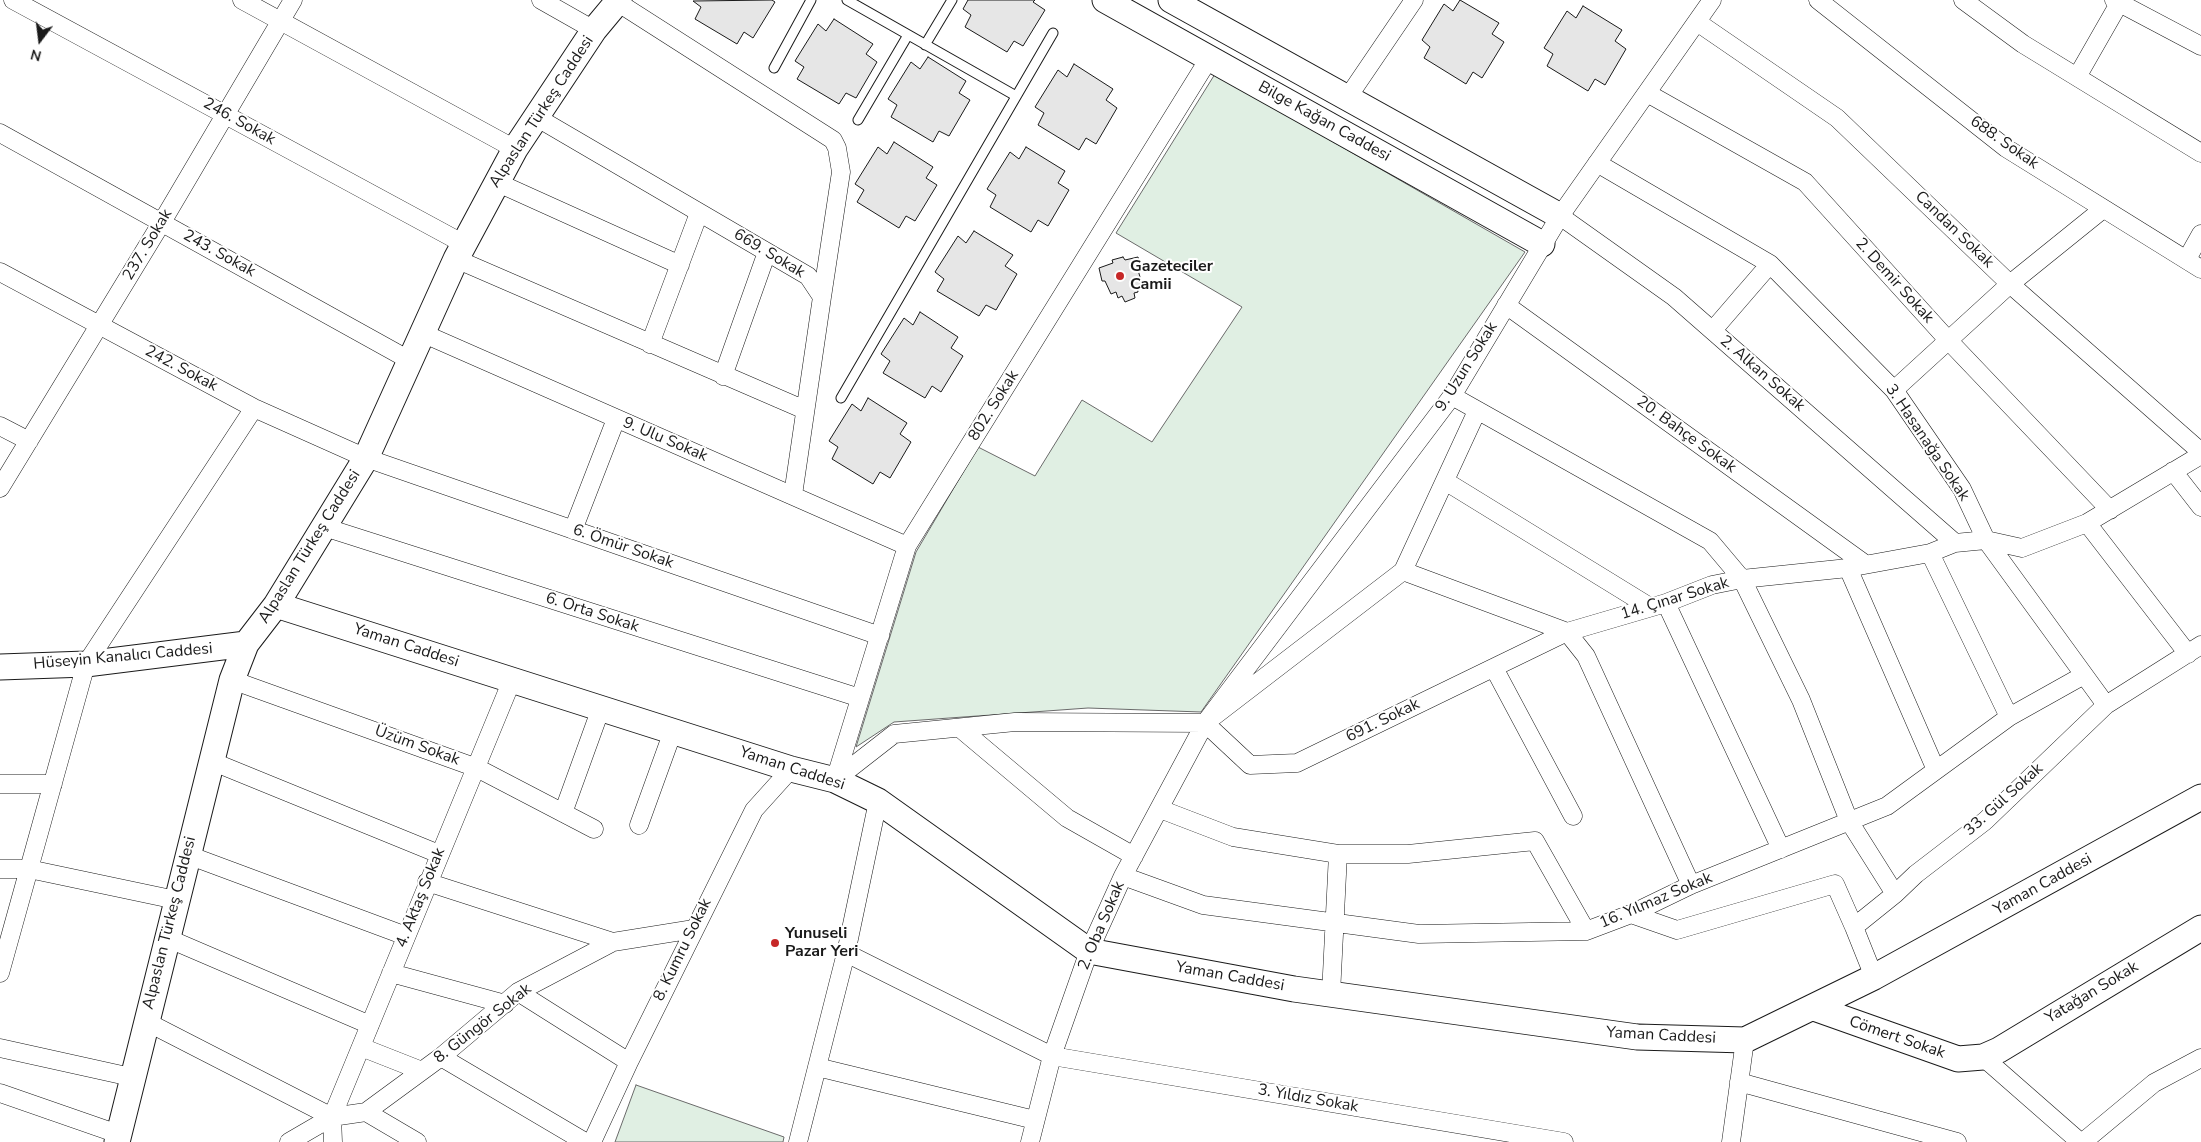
<!DOCTYPE html>
<meta charset="utf-8">
<style>
body{margin:0}
#map{position:relative;width:2201px;height:1142px;overflow:hidden;background:#fff;font-family:"Nunito Sans",sans-serif}
canvas{display:block}
.north{position:absolute;left:15px;top:15px;width:50px;height:50px;-webkit-text-stroke:4px #fff;paint-order:stroke;rotate:195deg;font-size:14px;font-weight:700;line-height:20px;text-align:center;color:#1a1a1a}
.north::after{content:'';display:block;margin:auto;width:18px;height:22px;background:#1a1a1a;clip-path:polygon(50% 0,100% 100%,50% 72%,0 100%)}
</style>
<div id="map">
<canvas width="2201" height="1142"></canvas>
<div class="north">N</div>
</div>
<script>
const context = document.querySelector('canvas').getContext('2d');
context.lineJoin = 'round';
function fill(path, color) {
  context.fillStyle = color;
  context.fill(path, 'evenodd');
}
function shape(rows) {
  const path = new Path2D();
  for (const r of rows) {
    path.moveTo(r[0], r[1]);
    for (let i = 2; i < r.length; i += 2) path.lineTo(r[i], r[i + 1]);
  }
  return path;
}
function strokePath(path, color, width, dash) {
  context.strokeStyle = color;
  context.lineWidth = width;
  context.lineCap = dash ? 'butt' : 'round';
  context.setLineDash(dash || []);
  context.stroke(path);
}
function write(font, color, halo, rows, align = 'center') {
  context.font = font + ' "Nunito Sans",sans-serif';
  context.lineWidth = 4;
  context.setLineDash([]);
  context.textBaseline = 'middle';
  context.strokeStyle = halo;
  context.fillStyle = color;
  for (const [text, x, y, turn = 0] of rows) {
    context.save();
    context.translate(x, y);
    context.rotate((+turn || 0) * Math.PI / 180);
    context.textAlign = isNaN(turn) ? turn : align;
    if (halo) context.strokeText(text, 0, 0);
    context.fillText(text, 0, 0);
    context.restore();
  }
}
const green = shape([
 [1215,74,1525,252,1201,712,1088,708,894,722,856,747,916,552,978,447,1035,476,1082,400,1152,442,1242,307,1116,233,1215,74],
 [636,1085,784,1137,783,1142,615,1142,636,1085]
]);
fill(green, '#e0efe3');
strokePath(green, '#6a6a6a', 1);
const building = shape([
 [772,0,775,2,753,38,744,32,737,44,695,19,701,7,693,1,772,0],
 [968,0,1035,0,1033,2,1045,10,1023,46,1014,41,1007,52,965,27,971,15,963,9,968,0],
 [1460,0,1499,23,1492,34,1504,42,1482,78,1473,72,1466,84,1424,58,1430,47,1422,40,1444,4,1453,11,1460,0],
 [1583,6,1622,30,1615,41,1626,49,1605,85,1595,79,1588,91,1547,66,1553,54,1544,48,1567,11,1576,18,1583,6],
 [834,19,873,44,866,54,877,62,856,98,846,93,839,104,797,79,804,67,795,61,818,24,826,31,834,19],
 [928,57,966,81,959,93,970,100,949,136,939,131,933,142,891,117,897,105,888,99,911,62,920,69,928,57],
 [1074,64,1113,89,1106,100,1117,108,1096,144,1086,138,1079,150,1038,125,1044,113,1035,107,1058,70,1067,77,1074,64],
 [894,142,933,167,926,178,937,185,915,221,906,216,899,228,857,202,864,190,855,184,878,147,887,154,894,142],
 [1026,147,1065,171,1058,183,1069,190,1048,226,1038,220,1031,232,990,207,996,195,987,189,1010,152,1019,159,1026,147],
 [974,231,1013,255,1005,266,1017,274,996,310,986,305,979,316,937,291,944,279,935,272,958,236,966,243,974,231],
 [1123,257,1125,260,1138,257,1141,269,1138,270,1142,284,1137,286,1138,292,1134,293,1135,298,1125,302,1122,296,1118,298,1116,292,1111,294,1105,281,1102,281,1099,268,1113,263,1112,260,1123,257],
 [920,312,958,337,951,348,963,356,941,392,932,386,925,398,883,373,890,361,881,354,904,318,913,325,920,312],
 [868,398,907,423,900,434,911,442,890,478,880,472,873,484,832,459,838,447,829,441,852,404,861,411,868,398]
]);
fill(building, '#e6e6e6');
strokePath(building, '#1a1a1a', 1);
const lane = shape([
 [847,0,1016,96],
 [925,45,952,0],
 [774,68,811,0],
 [858,120,908,35],
 [841,398,1053,33]
]);
const street = shape([
 [13,0,464,244],
 [242,0,515,149],
 [541,0,594,30],
 [1818,0,2006,148,2201,269],
 [1963,0,2023,44,2201,153],
 [2114,0,2201,46],
 [617,2,833,140,837,148,841,172,822,297],
 [1697,22,1837,118,2010,284,2201,452],
 [2077,77,2121,0],
 [1647,93,1805,182,1948,340,2110,510],
 [1348,97,1414,0],
 [536,117,808,276,822,297,793,495],
 [0,133,411,361],
 [1597,163,1770,264,1894,390,1962,489,1986,540,2106,705],
 [496,182,680,265],
 [1560,216,1674,297,1955,543],
 [456,259,805,410],
 [2187,259,2201,234],
 [0,272,254,408,366,458,880,636],
 [1506,305,1865,564],
 [1713,330,1770,264],
 [422,333,907,546],
 [650,344,699,213],
 [723,376,767,252],
 [1894,390,2010,284,2103,209],
 [1452,396,1710,541,1742,579,1801,700,1849,821,1895,894],
 [0,426,29,441],
 [2173,471,2201,507],
 [1445,481,1650,607],
 [0,488,162,222,293,0],
 [2087,523,2188,654],
 [324,527,860,698],
 [573,530,616,419],
 [1930,553,2009,717],
 [1848,568,1936,770],
 [1403,571,1567,632,1666,603,1712,585,1742,579,1848,568,1930,553,1955,543,1986,540,2022,548,2087,523,2201,455],
 [1666,603,1781,849],
 [1494,668,1573,816],
 [232,680,477,768,594,829],
 [1205,723,1250,765,1297,763,1567,632,1586,656,1691,885],
 [961,729,1067,818,1134,856],
 [211,761,439,854],
 [835,780,907,546,1210,57],
 [835,780,894,734,1015,722,1205,723,1403,571,1477,411],
 [0,784,53,784],
 [1160,809,1233,837,1338,854,1408,854,1535,841,1586,931],
 [563,813,601,708],
 [639,825,673,731],
 [188,855,406,936],
 [0,869,29,869,176,900],
 [1123,876,1203,905,1419,934,1586,931,1631,914,1691,885,1887,806,2009,717,2084,675],
 [427,882,613,942],
 [1631,914,1677,930,1835,884,1854,927],
 [167,938,370,1025],
 [846,953,1052,1056,1564,1142],
 [0,973,86,664,254,408],
 [391,973,505,1004],
 [1874,977,1854,927,1895,894,1916,874,1985,821,2106,705,2201,645],
 [518,992,629,1062],
 [1331,994,1338,854],
 [145,1021,332,1117,366,1112,417,1142],
 [361,1047,422,1071],
 [0,1048,131,1077],
 [441,1057,585,1142],
 [1983,1057,2080,1142],
 [817,1067,1035,1120],
 [1739,1082,1957,1142],
 [0,1093,118,1134],
 [366,1112,441,1057,518,992,613,942,694,929],
 [289,1142,332,1117],
 [333,1142,332,1117,512,680],
 [592,1142,629,1062,754,810,791,769],
 [798,1142,846,953,878,801],
 [1030,1142,1052,1056,1089,951,1123,876,1205,723,1452,396,1560,216,1712,0],
 [1731,1142,1745,1040],
 [2083,1142,2154,1083,2201,1058]
]);
const secondary = shape([
 [1105,0,1542,244],
 [1171,0,1560,216],
 [276,605,791,769,835,780,878,801,1089,951,1294,989,1637,1037,1745,1040,1874,977,2201,797],
 [0,667,86,664,246,644],
 [1814,1008,1958,1059,1983,1057,1999,1050,2201,928],
 [117,1142,232,680,246,644,276,605,366,458,456,259,515,149,594,30,619,0]
]);
strokePath(lane, '#1a1a1a', 11);
strokePath(street, '#1a1a1a', 19);
strokePath(secondary, '#1a1a1a', 27);
strokePath(lane, '#fff', 9);
strokePath(street, '#fff', 18);
strokePath(secondary, '#fff', 25);
for (const [x, y, r, color] of [
 [1120,276,5,"#c62828"],
 [775,943,5,"#c62828"]
]) {
  const dot = new Path2D();
  dot.arc(x, y, r, 0, 2 * Math.PI);
  context.fillStyle = color;
  context.fill(dot);
  strokePath(dot, '#fff', 2);
}
write('16px', '#1a1a1a', '#fff', [
 ["Alpaslan Türkeş Caddesi",542,112,-57],
 ["246. Sokak",239,122,29],
 ["Bilge Kağan Caddesi",1324,122,29],
 ["688. Sokak",2004,143,35],
 ["Candan Sokak",1954,230,44],
 ["237. Sokak",148,245,-59],
 ["243. Sokak",219,254,29],
 ["669. Sokak",769,254,31],
 ["2. Demir Sokak",1894,281,48],
 ["9. Uzun Sokak",1467,367,-58],
 ["242. Sokak",181,369,28],
 ["2. Alkan Sokak",1762,374,41],
 ["802. Sokak",994,406,-58],
 ["20. Bahçe Sokak",1686,435,36],
 ["9. Ulu Sokak",665,440,23],
 ["3. Hasanağa Sokak",1927,443,56],
 ["Alpaslan Türkeş Caddesi",310,547,-58],
 ["6. Ömür Sokak",623,547,19],
 ["14. Çınar Sokak",1675,599,-17],
 ["6. Orta Sokak",592,613,18],
 ["Yaman Caddesi",406,646,18],
 ["Hüseyin Kanalıcı Caddesi",123,657,-5],
 ["691. Sokak",1383,721,-26],
 ["Üzüm Sokak",417,746,20],
 ["Yaman Caddesi",792,769,18],
 ["33. Gül Sokak",2004,800,-42],
 ["Yaman Caddesi",2043,885,-29],
 ["4. Aktaş Sokak",421,898,-68],
 ["16. Yılmaz Sokak",1656,901,-23],
 ["Alpaslan Türkeş Caddesi",170,923,-76],
 ["2. Oba Sokak",1102,926,-67],
 ["8. Kumru Sokak",683,950,-64],
 ["Yaman Caddesi",1230,977,10],
 ["Yatağan Sokak",2092,993,-31],
 ["8. Güngör Sokak",483,1024,-38],
 ["Yaman Caddesi",1661,1036,3],
 ["Cömert Sokak",1897,1038,19],
 ["3. Yıldız Sokak",1308,1099,10]
]);
write('bold 16px', '#1a1a1a', '#fff', [
 ["Gazeteciler",1130,267],
 ["Camii",1130,285],
 ["Yunuseli",785,934],
 ["Pazar Yeri",785,952]
], 'left');
</script>
